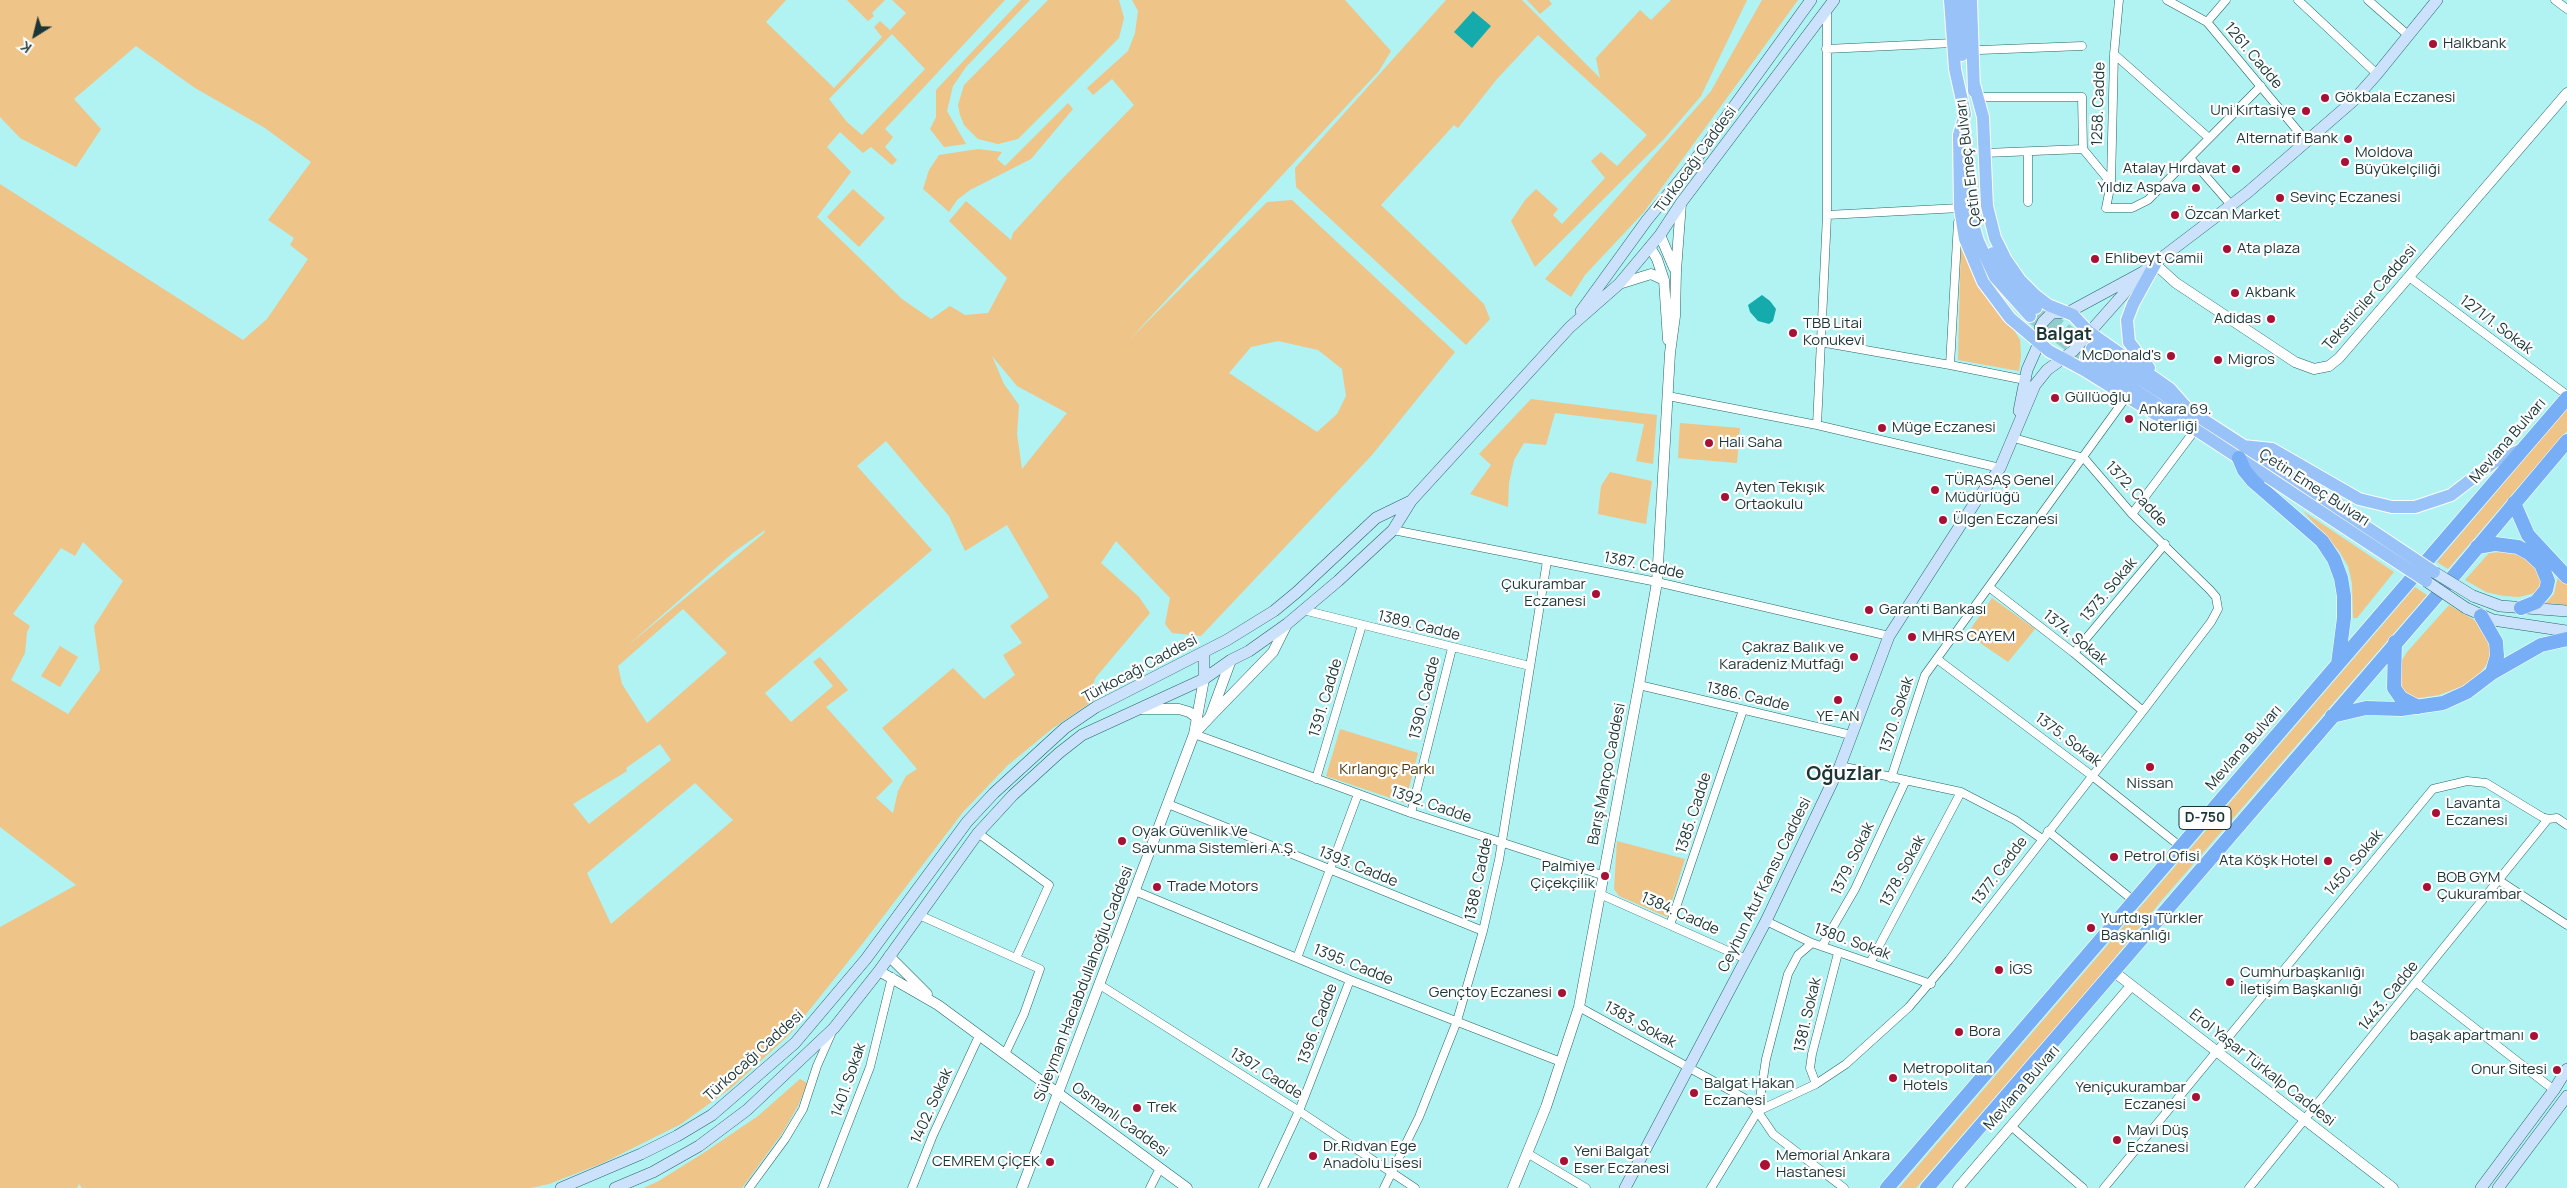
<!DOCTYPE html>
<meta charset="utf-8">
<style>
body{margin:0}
#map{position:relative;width:2567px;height:1188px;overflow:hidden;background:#b1f2f2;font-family:Manrope,sans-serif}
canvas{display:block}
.north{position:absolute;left:10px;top:10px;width:50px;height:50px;-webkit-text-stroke:4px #fff;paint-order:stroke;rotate:216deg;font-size:14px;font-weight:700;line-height:20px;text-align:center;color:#1c3637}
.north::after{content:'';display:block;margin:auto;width:18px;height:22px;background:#1c3637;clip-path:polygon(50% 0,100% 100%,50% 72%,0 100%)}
</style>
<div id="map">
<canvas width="2567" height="1188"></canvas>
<div class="north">K</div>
</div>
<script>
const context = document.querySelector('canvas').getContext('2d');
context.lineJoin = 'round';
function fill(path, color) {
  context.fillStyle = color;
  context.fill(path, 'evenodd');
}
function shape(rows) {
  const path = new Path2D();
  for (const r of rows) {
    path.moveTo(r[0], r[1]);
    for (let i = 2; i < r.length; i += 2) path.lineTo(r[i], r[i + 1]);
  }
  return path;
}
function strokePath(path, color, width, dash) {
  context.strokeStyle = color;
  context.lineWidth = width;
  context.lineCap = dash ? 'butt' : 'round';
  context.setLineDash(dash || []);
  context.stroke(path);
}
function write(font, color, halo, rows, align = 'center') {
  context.font = font + ' Manrope,sans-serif';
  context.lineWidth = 4.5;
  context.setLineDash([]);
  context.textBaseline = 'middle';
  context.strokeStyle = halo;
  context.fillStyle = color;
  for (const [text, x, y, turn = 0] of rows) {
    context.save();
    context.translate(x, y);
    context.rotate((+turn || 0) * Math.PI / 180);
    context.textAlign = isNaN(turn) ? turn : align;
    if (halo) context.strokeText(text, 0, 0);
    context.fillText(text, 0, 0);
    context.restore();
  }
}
fill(shape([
 [0,0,786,0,766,22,834,88,882,37,874,27,880,21,890,30,906,13,892,0,1005,0,885,129,893,137,885,147,897,160,892,165,871,147,863,153,840,132,827,147,851,172,817,217,902,299,931,319,950,306,965,315,988,313,1007,278,949,221,966,201,1011,240,1013,233,1061,180,1134,105,1112,79,1093,95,1087,88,1128,51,1135,33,1138,11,1132,0,1345,0,1391,51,1379,71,1129,340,1267,202,1292,200,1455,352,1372,455,1201,636,1172,633,1165,624,1170,598,1116,541,1101,563,1139,597,1150,613,1096,677,1092,686,1093,701,1053,728,1008,765,963,812,863,943,791,1033,731,1088,681,1124,603,1163,549,1184,530,1188,82,1188,79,1184,77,1188,0,1188,0,927,76,885,0,827,0,184,243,340,267,319,308,259,290,245,294,238,268,220,311,162,265,128,195,88,136,46,74,99,101,129,76,167,20,138,0,117],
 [892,34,925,69,862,135,847,122,829,99],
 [1278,341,1318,350,1342,369,1346,396,1337,414,1317,432,1229,373,1251,347],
 [992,356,1017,386,1067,413,1022,469,1017,434,1019,405,1004,384],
 [886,441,949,516,965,551,1007,525,1049,597,1010,626,1022,643,1003,655,1015,675,984,699,953,668,882,728,917,769,906,776,898,791,893,813,876,798,893,781,826,707,848,690,820,657,813,662,833,686,791,722,765,693,932,550,857,466],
 [765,530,764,533,626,647,734,552],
 [83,542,123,581,94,626,100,670,68,714,11,680,25,653,27,632,30,626,13,614,61,548,75,556],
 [683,609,727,653,647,723,622,684,618,666],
 [660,744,671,760,589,824,573,804,627,771,626,768],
 [695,783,733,820,611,924,587,873],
 [847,0,885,0,872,13,874,16,868,21],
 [1021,0,1030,0,966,67,953,86,947,111,966,144,944,147,930,129,936,117,936,90],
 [1048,0,1119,0,1124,18,1119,38,1018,139,998,144,978,139,964,125,960,115,958,105,964,85],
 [1446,0,1522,0,1600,78,1596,58,1640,10,1651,20,1671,0,1747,0,1701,96,1664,139,1535,267,1511,221,1525,200,1536,189,1558,209,1553,215,1562,224,1605,178,1591,161,1601,152,1617,166,1647,135,1538,35,1497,79,1458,128,1454,125,1381,205,1484,304,1490,319,1466,345,1296,187,1295,168],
 [1527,0,1549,0,1552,4,1540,14],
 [1762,0,1798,0,1644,212,1585,275,1571,297,1545,279,1711,91],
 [1068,103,1073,109,1031,159,970,190,957,200,949,212,923,189,929,170,939,155,978,149,1002,152,997,159,1005,166],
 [853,189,885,218,859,247,827,217],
 [1961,242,2020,340,2021,356,2019,371,1958,360],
 [1531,399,1657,415,1653,464,1636,461,1644,424,1555,413,1546,445,1524,443,1514,460,1509,483,1508,507,1470,494,1491,465,1479,454],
 [2567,409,2567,431,2532,471,2448,569,2437,562],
 [1680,423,1740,428,1737,463,1678,458],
 [1610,472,1652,481,1646,524,1598,514,1601,486],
 [2303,511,2394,572,2357,618,2353,618,2352,583,2348,566,2339,551],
 [2501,552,2518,553,2533,562,2543,582,2538,592,2519,597,2504,596,2486,592,2465,580,2489,553],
 [2558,577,2567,583,2567,605,2546,603,2554,594],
 [2415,587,2427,595,2162,900,2089,989,1916,1188,1899,1188],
 [1992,598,2035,629,2008,662,1967,634],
 [2449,605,2486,627,2492,657,2475,680,2463,686,2439,695,2419,698,2410,697,2400,690,2402,660,2407,652],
 [60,646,78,657,60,687,41,676],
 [1340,729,1418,753,1405,803,1326,776],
 [1617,841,1685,859,1667,917,1619,896,1614,889],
 [800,1079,807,1083,799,1104,783,1132,742,1188,643,1188,657,1182,705,1152,758,1116]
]), '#eec488');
fill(shape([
 [1473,11,1491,26,1472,48,1454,32],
 [1762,295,1770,301,1776,309,1773,321,1769,324,1758,321,1750,312,1748,305]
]), '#15abad');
strokePath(shape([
 [2036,308,2090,347],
 [2030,316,2086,358]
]), '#93cccd', 12, [12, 6]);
const minor = shape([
 [2119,0,2114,54,2111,183,2106,208,2132,208,2148,200,2261,86],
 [2167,0,2207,22,2307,142],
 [2298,0,2377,74],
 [2368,0,2409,36],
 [2555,0,2567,9],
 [2207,22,2226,0],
 [1826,49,1953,43],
 [1980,50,2082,46],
 [2114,54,2209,138],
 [1980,97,2082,97,2083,149],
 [2028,152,2028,202],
 [1985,153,2083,149,2111,183],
 [2191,159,2231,205],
 [1827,215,1960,208,1959,211],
 [2409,277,2567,395],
 [1820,342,1950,365,1958,222],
 [1950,365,2025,380],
 [1668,396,1817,425,2000,468],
 [1817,425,1827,215,1827,11],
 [2132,514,2195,430],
 [1393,530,1657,582,1889,636],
 [1989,587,2074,653,2143,711],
 [1303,610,1530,666],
 [2074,653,2165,544],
 [1937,659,2091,775,2181,847],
 [1639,685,1851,735],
 [1194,734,1411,813,1605,876],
 [1840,766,1961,792,2015,820,2042,839],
 [1891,778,1925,675,2127,396],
 [1316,779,1362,625],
 [1168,804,1483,931],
 [1411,813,1452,648],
 [2048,831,2134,901],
 [978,833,1049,885,1016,958],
 [2500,881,2567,925],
 [1135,891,1350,980,1561,1062],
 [1602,895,1746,959],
 [919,915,1040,969,1024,1014,1005,1054],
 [1766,921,1812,943,1931,984],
 [1670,925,1743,710],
 [1822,946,1855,889,1905,782],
 [1297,958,1358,794],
 [1870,963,1961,792],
 [2417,983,2554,1090],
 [1100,985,1299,1111,1415,1188],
 [1579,1007,1744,1098,1754,1106,1773,1134,1844,1188],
 [1816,1084,1810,1068,1812,1054,1838,953],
 [1758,1111,1816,1084,1846,1064,1909,1007,1949,960,2143,711,2211,622,2218,609,2216,597,2210,590,2132,514,2084,458,2014,438],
 [2011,1126,2083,1188],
 [1527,1153,1586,1188],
 [749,1188,785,1139,803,1109,817,1066,832,1032],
 [823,1188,870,1067,892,977],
 [912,1188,933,1135,979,1036],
 [1150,1188,1160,1168],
 [1263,1188,1299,1111,1350,980],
 [1384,1188,1419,1117,1457,1021,1483,931,1499,860,1547,561],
 [1711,1188,1758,1111,1766,1059,1788,974,1798,955,1812,943],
 [2104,1188,2433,789,2467,781,2486,783,2542,817,2548,819,2557,818,2567,825],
 [2249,1188,2548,819]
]);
const tertiary = shape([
 [1660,235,1674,268],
 [1650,247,1657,259,1664,280,1668,340],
 [2155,264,2176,283,2295,362,2314,369,2329,366,2339,358,2567,93],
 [1619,284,1651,274,1664,280],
 [1140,709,1179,709,1189,712,1196,717],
 [1210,717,1273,652,1287,624],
 [1194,734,1210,717,1231,660],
 [889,956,927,994],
 [879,971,938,1005,1187,1188],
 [2113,971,2393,1188],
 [1022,1188,1194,734,1204,679],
 [1513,1188,1546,1107,1579,1007,1639,685,1657,582,1670,353,1675,316,1676,271,1681,203],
 [1958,1188,2131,986]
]);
const secondary = shape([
 [1581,311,1647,220,1688,170,1811,0],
 [2019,411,2027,370,2039,343,2040,328,2043,322,2052,313,2069,312,2143,272,2247,193,2353,101,2377,74,2437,0],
 [2473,596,2500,606,2567,611],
 [2466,608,2493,620,2567,631],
 [1204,652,1204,679],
 [561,1188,641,1154,677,1136,712,1115,795,1043,866,959,967,822,994,793,1065,728,1096,707,1227,640,1274,611,1297,592,1376,518,1411,501],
 [615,1188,653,1172,699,1146,747,1110,834,1028,879,971,978,833,1013,795,1059,753,1082,735,1204,679,1231,660,1249,651,1287,624,1338,581,1393,530,1411,501,1570,327,1619,284,1660,235,1681,203,1834,0],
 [1625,1188,1766,921,1840,766,1889,636,1976,501,2000,468,2035,385,2047,370,2073,351,2143,272],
 [2481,1188,2554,1090,2567,1069],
 [2498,1188,2567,1096]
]);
const primary = shape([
 [1950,0,1955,69,1965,114,1959,135,1960,208,1965,239,1983,282,2010,318,2049,351,2084,370,2155,414,2184,423],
 [1961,0,1962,55],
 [1971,0,1974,91],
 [1974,84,1983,117,1987,206,1995,238,2006,260,2020,280,2035,295,2048,305,2073,315,2089,332,2170,389,2193,415],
 [1966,157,1971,218,1978,241,1995,277,2030,316],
 [1993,253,2013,284,2036,308],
 [2092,348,2275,466],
 [2086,358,2268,477],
 [2149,368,2129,342,2127,320,2133,304,2155,264],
 [2243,446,2272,449,2359,499,2392,507,2415,507,2451,495,2494,462,2523,449]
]);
const trunk = shape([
 [2239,458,2244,470,2253,481,2322,541,2334,559,2341,578,2344,596,2344,618,2338,664],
 [2514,503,2528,535,2567,577],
 [2477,547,2495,544,2518,547,2529,553,2541,564,2548,581,2546,590,2536,602,2521,608],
 [2481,616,2496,642,2497,656,2492,673],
 [2395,642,2394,688,2401,698,2418,707],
 [2332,716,2366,708,2401,709,2443,703,2467,692,2492,673,2541,645,2567,639],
 [1887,1188,2567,398],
 [1927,1188,2440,592,2567,441]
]);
strokePath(minor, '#256667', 9);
strokePath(tertiary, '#256667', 11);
strokePath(secondary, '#256667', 12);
strokePath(primary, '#fff', 14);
strokePath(trunk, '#fff', 15);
strokePath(minor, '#fff', 8);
strokePath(tertiary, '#fff', 10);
strokePath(secondary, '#cce1fc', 11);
strokePath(primary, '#99c2f8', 12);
strokePath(trunk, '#77aef6', 14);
const secondaryBridge = shape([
 [2434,572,2473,596],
 [2426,581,2466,608]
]);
const primaryBridge = shape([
 [2275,466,2434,572],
 [2268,477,2426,581]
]);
strokePath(secondaryBridge, '#256667', 12, []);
strokePath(primaryBridge, '#fff', 14, []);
strokePath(secondaryBridge, '#cce1fc', 11);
strokePath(primaryBridge, '#99c2f8', 12);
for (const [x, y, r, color] of [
 [2433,44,5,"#a81036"],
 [2325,98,5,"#a81036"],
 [2306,111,5,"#a81036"],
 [2348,139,5,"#a81036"],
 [2345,162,5,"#a81036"],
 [2236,169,5,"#a81036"],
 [2196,188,5,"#a81036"],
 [2280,198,5,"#a81036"],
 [2175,215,5,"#a81036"],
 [2227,249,5,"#a81036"],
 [2095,259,5,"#a81036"],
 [2235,293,5,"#a81036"],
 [2271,319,5,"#a81036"],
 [1793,333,5,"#a81036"],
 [2171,356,5,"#a81036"],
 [2218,360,5,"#a81036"],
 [2055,398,5,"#a81036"],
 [2129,419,5,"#a81036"],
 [1882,428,5,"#a81036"],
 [1709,443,5,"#a81036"],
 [1935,490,5,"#a81036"],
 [1725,497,5,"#a81036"],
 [1943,520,5,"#a81036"],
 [1596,594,5,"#a81036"],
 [1869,610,5,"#a81036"],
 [1912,637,5,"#a81036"],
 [1854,657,5,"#a81036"],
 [1838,700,5,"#a81036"],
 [2150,767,5,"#a81036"],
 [2436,813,5,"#a81036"],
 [1122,841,5,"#a81036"],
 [2114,857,5,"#a81036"],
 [2328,861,5,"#a81036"],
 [1605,876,5,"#a81036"],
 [1157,887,5,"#a81036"],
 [2427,887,5,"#a81036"],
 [2091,928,5,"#a81036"],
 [1999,970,5,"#a81036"],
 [2230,982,5,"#a81036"],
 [1562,993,5,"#a81036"],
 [1959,1032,5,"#a81036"],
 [2534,1036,5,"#a81036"],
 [2557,1070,5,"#a81036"],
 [1893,1078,5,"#a81036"],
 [1694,1093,5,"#a81036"],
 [2196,1097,5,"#a81036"],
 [1137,1108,5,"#a81036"],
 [2117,1140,5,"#a81036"],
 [1313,1156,5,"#a81036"],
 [1564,1161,5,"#a81036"],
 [1050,1162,5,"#a81036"],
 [1765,1165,6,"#a81036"]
]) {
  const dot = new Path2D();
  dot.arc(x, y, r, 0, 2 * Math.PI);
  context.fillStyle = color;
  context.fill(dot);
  strokePath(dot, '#fff', 2);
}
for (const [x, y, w] of [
 [2205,818,52]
]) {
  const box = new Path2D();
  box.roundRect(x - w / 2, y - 11.5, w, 23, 4);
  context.fillStyle = '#fff';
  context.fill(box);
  strokePath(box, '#1c3637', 1);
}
write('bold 14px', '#1c3637', null, [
 ["D-750",2205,818]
]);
write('15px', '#1c3637', '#fff', [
 ["Halkbank",2443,44],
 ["Gökbala Eczanesi",2335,98],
 ["Uni Kırtasiye",2296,111,"right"],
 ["Alternatif Bank",2338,139,"right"],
 ["Moldova",2355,153],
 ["Büyükelçiliği",2355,170],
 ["Atalay Hırdavat",2226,169,"right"],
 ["Yıldız Aspava",2186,188,"right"],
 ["Sevinç Eczanesi",2290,198],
 ["Özcan Market",2185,215],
 ["Ata plaza",2237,249],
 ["Ehlibeyt Camii",2105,259],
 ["Akbank",2245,293],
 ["Adidas",2261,319,"right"],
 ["TBB Litai",1803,324],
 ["Konukevi",1803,341],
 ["McDonald's",2161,356,"right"],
 ["Migros",2228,360],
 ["Güllüoğlu",2065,398],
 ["Ankara 69.",2139,410],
 ["Noterliği",2139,427],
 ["Müge Eczanesi",1892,428],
 ["Hali Saha",1719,443],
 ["TÜRASAŞ Genel",1945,481],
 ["Müdürlüğü",1945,498],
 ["Ayten Tekışık",1735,488],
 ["Ortaokulu",1735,505],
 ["Ülgen Eczanesi",1953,520],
 ["Çukurambar",1586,585,"right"],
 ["Eczanesi",1586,602,"right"],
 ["Garanti Bankası",1879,610],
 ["MHRS CAYEM",1922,637],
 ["Çakraz Balık ve",1844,648,"right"],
 ["Karadeniz Mutfağı",1844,665,"right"],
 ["YE-AN",1838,717,"center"],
 ["Nissan",2150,784,"center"],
 ["Lavanta",2446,804],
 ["Eczanesi",2446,821],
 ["Oyak Güvenlik Ve",1132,832],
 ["Savunma Sistemleri A.Ş.",1132,849],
 ["Petrol Ofisi",2124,857],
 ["Ata Köşk Hotel",2318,861,"right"],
 ["Palmiye",1595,867,"right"],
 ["Çiçekçilik",1595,884,"right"],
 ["BOB GYM",2437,878],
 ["Çukurambar",2437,895],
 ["Trade Motors",1167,887],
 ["Yurtdışı Türkler",2101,919],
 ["Başkanlığı",2101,936],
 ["İGS",2009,970],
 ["Cumhurbaşkanlığı",2240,973],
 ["İletişim Başkanlığı",2240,990],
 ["Gençtoy Eczanesi",1552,993,"right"],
 ["Bora",1969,1032],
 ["başak apartmanı",2524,1036,"right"],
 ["Metropolitan",1903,1069],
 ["Hotels",1903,1086],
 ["Onur Sitesi",2547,1070,"right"],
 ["Balgat Hakan",1704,1084],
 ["Eczanesi",1704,1101],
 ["Yeniçukurambar",2186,1088,"right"],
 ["Eczanesi",2186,1105,"right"],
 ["Trek",1147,1108],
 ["Mavi Düş",2127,1131],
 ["Eczanesi",2127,1148],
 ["Dr.Rıdvan Ege",1323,1147],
 ["Anadolu Lisesi",1323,1164],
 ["Yeni Balgat",1574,1152],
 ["Eser Eczanesi",1574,1169],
 ["Memorial Ankara",1776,1156],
 ["Hastanesi",1776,1173],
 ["CEMREM ÇİÇEK",1040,1162,"right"]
], 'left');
write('15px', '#1c3637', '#fff', [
 ["1261. Cadde",2253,56,50],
 ["1258. Cadde",2099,104,-88],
 ["Türkocağı Caddesi",1696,160,-54],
 ["Çetin Emeç Bulvarı",1969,163,-97],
 ["Tekstilciler Caddesi",2370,298,-49],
 ["1271/1. Sokak",2496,325,37],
 ["Mevlana Bulvarı",2508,441,-49],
 ["Çetin Emeç Bulvarı",2314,488,33],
 ["1372. Cadde",2136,494,47],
 ["1387. Cadde",1644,566,12],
 ["1373. Sokak",2109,590,-50],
 ["1389. Cadde",1419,626,14],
 ["1374. Sokak",2075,638,39],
 ["Türkocağı Caddesi",1140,669,-28],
 ["1386. Cadde",1748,697,13],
 ["1391. Cadde",1326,698,-73],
 ["1390. Cadde",1425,698,-76],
 ["1370. Sokak",1897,715,-72],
 ["1375. Sokak",2068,740,37],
 ["Mevlana Bulvarı",2244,748,-49],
 ["Barış Manço Caddesi",1607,774,-79],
 ["1392. Cadde",1431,805,19],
 ["1385. Cadde",1694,813,-72],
 ["1379. Sokak",1853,859,-64],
 ["1450. Sokak",2354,863,-50],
 ["1393. Cadde",1358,867,22],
 ["1378. Sokak",1903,871,-62],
 ["1377. Cadde",2000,871,-53],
 ["1388. Cadde",1479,879,-78],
 ["Ceyhun Atuf Kansu Caddesi",1765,885,-64],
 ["1384. Cadde",1680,914,24],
 ["1380. Sokak",1852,942,20],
 ["1395. Cadde",1353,965,22],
 ["Süleyman Hacıabdullahoğlu Caddesi",1084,984,-69],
 ["1443. Cadde",2389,996,-51],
 ["1381. Sokak",1808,1015,-77],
 ["1396. Cadde",1318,1024,-69],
 ["1383. Sokak",1640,1025,29],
 ["Türkocağı Caddesi",754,1056,-42],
 ["Erol Yaşar Türkalp Caddesi",2262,1068,38],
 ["1397. Cadde",1266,1074,32],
 ["1401. Sokak",849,1080,-71],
 ["Mevlana Bulvarı",2022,1088,-49],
 ["1402. Sokak",932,1106,-66],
 ["Osmanlı Caddesi",1120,1120,36]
]);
write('15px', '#52380c', '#fff', [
 ["Kırlangıç Parkı",1387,770]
]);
write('bold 18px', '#1c3637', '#fff', [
 ["Balgat",2064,335]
]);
write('bold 20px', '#1c3637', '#fff', [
 ["Oğuzlar",1844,774]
]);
</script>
